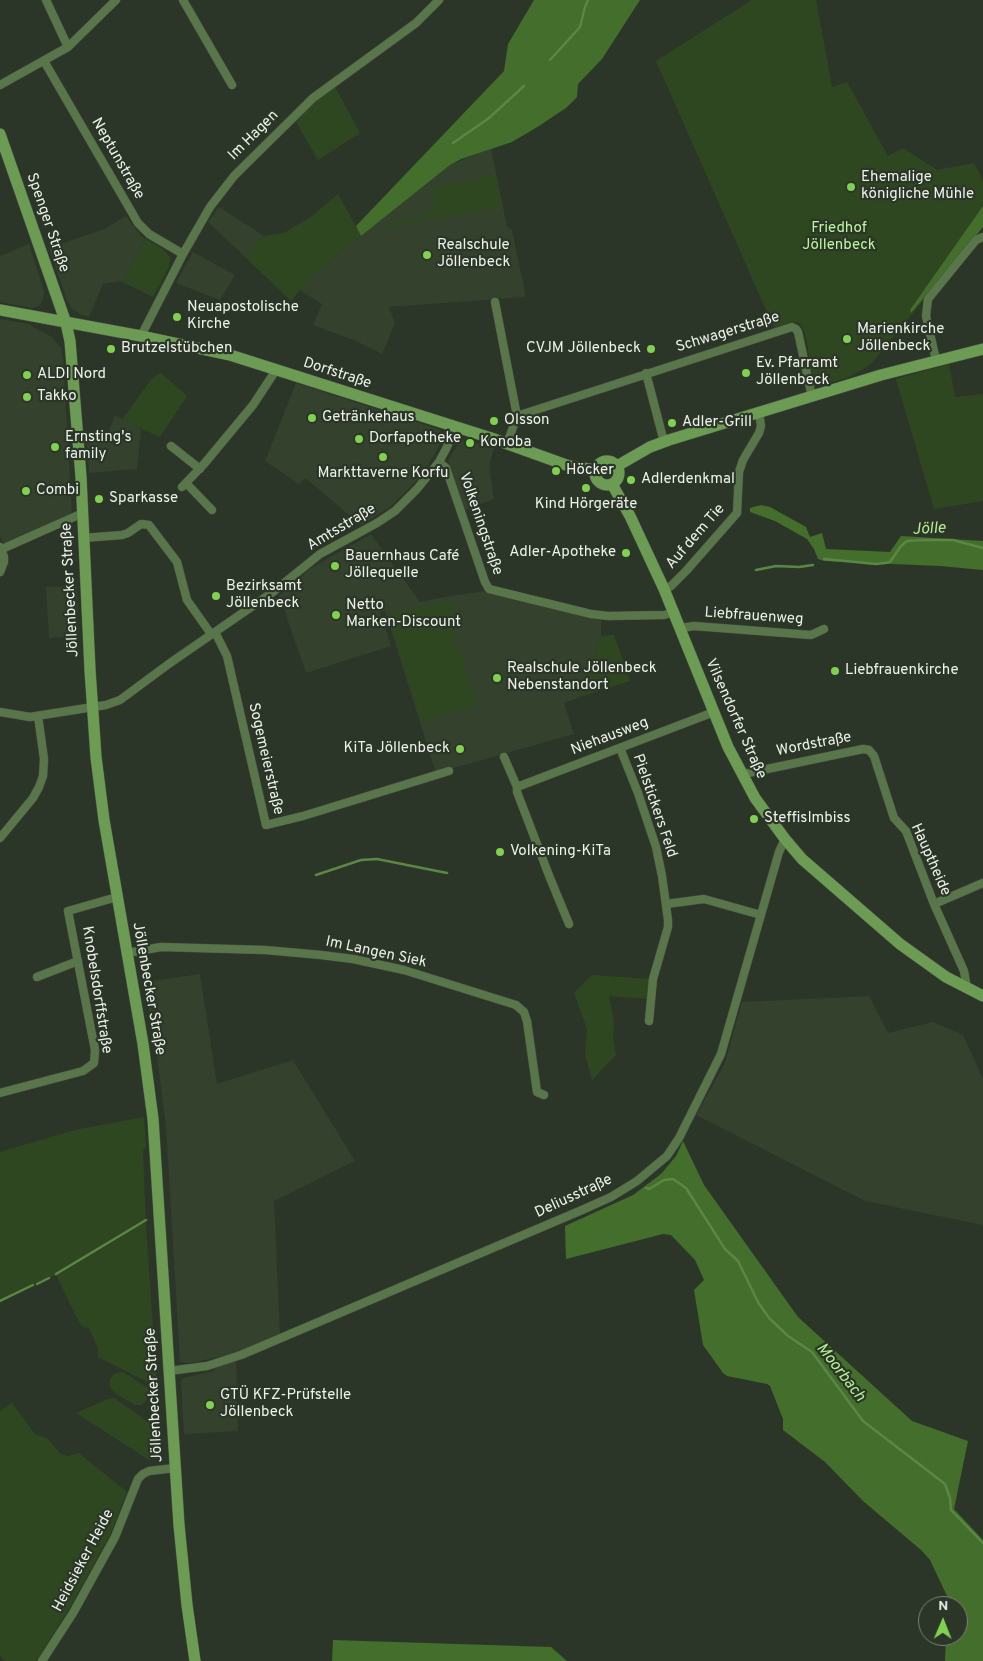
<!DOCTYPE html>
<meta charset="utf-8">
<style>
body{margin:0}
#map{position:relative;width:983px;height:1661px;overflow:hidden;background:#2c3628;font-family:Overpass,sans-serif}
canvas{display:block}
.north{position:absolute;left:918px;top:1596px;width:50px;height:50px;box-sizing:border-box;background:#2c3628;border:1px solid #788175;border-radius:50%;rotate:1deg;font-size:14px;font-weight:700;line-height:20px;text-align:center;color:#ebf2e8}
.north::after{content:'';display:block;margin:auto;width:18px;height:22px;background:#80d051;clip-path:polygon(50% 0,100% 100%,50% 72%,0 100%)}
</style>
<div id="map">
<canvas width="983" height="1661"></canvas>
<div class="north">N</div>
</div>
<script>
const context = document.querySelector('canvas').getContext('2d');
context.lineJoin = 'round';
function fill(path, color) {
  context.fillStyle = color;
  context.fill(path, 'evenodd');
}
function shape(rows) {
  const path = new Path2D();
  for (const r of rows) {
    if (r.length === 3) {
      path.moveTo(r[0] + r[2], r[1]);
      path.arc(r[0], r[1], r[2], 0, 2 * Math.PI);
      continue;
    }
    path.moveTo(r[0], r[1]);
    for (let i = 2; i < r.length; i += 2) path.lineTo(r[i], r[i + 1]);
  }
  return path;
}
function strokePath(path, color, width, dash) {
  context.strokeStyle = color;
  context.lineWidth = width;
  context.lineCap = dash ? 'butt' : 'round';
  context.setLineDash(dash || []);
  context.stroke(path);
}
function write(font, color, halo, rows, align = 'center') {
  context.font = font + ' Overpass,sans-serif';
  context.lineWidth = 4.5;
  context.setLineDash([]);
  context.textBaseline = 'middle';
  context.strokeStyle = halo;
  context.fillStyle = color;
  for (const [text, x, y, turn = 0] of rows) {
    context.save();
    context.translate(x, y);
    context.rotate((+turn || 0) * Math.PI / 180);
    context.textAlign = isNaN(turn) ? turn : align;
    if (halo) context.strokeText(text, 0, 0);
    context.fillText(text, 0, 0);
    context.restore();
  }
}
fill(shape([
 [491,148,507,227,512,230,526,297,389,307,395,323,382,354,356,341,313,325,322,304,300,290,313,274,450,165],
 [219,207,264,236,245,257,208,222],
 [126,216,141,236,144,242,123,282,120,281,103,284,89,317,82,315,72,309,67,300,49,248,104,229],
 [29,244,44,291,43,300,39,306,32,308,0,302,0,256],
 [193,252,235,275,220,300,176,283],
 [0,319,28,324,52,337,61,348,63,360,72,513,6,543,3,542,0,537],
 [296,383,438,429,443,433,443,439,422,476,390,507,361,525,305,478,299,484,265,461],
 [115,415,141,429,137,469,89,473,86,433,105,441],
 [466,440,494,448,489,465,494,499,464,510,451,473,448,460,460,441],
 [371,534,420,602,450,596,485,591,601,620,601,636,580,697,564,703,574,734,436,773,385,611,380,612,391,646,306,673,279,595,299,580,308,570],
 [77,586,79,636,49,638,46,587],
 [200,974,217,1084,293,1060,355,1161,274,1201,280,1334,236,1353,196,1362,186,1363,180,1361,166,1127,153,1024,150,1019,145,982],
 [869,996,888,1033,933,1022,963,1035,983,1079,983,1225,865,1201,696,1115,725,1063,742,1002],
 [236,1361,238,1431,184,1434,181,1382,183,1378,214,1371,215,1368]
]), '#33412d');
fill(shape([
 [752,0,816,0,832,87,847,82,888,156,903,148,937,170,974,163,983,181,983,227,913,313,870,365,847,378,816,387,814,386,806,336,802,326,798,322,793,322,774,328,656,61],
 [335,87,360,133,318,160,296,122,313,103],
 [495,175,501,207,387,227,386,224,427,216,426,210,435,209,431,187],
 [338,194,361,236,313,274,291,301,245,257,264,236,284,233,311,217],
 [141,236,163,249,170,257,169,267,153,297,123,282,144,242],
 [949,364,955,397,983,394,983,501,934,509,896,379],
 [161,373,187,396,160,437,122,420,150,381,155,376],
 [454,601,454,642,462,656,477,705,421,722,387,614],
 [614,635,630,681,580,697,601,636],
 [592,975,650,979,648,999,609,996,614,1022,613,1040,616,1055,592,1080,585,1054,587,1029,574,993],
 [144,1117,146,1147,143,1151,146,1225,157,1387,98,1357,98,1349,89,1328,83,1327,80,1324,56,1275,0,1300,0,1152,75,1130],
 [120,1372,123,1372,148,1388,149,1393,147,1399,141,1405,135,1405,116,1394,110,1387,110,1379,114,1374],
 [114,1398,158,1429,159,1449,153,1458,149,1460,76,1413,108,1399],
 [12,1403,35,1434,47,1438,61,1454,68,1456,79,1453,127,1492,110,1535,69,1609,36,1661,5,1661,0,1655,0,1411]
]), '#2e4721');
fill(shape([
 [534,0,640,0,602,59,578,84,577,97,566,108,539,126,512,142,461,159,450,165,361,236,356,226,504,71,508,44],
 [983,206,983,227,911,313,910,310],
 [761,505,770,507,806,527,810,537,822,533,826,549,890,552,901,536,983,541,983,570,940,566,824,561,818,559,814,549,807,539,775,521,750,512,750,508],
 [683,1141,704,1185,798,1317,912,1421,968,1441,954,1509,983,1540,983,1661,945,1661,946,1636,958,1636,958,1606,948,1606,948,1598,930,1560,921,1550,863,1501,825,1462,783,1430,783,1419,770,1386,767,1384,727,1376,723,1373,703,1345,694,1290,704,1280,695,1260,671,1235,663,1234,566,1259,565,1226,633,1195,661,1174,676,1156],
 [333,1640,551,1647,567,1661,332,1661]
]), '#436e2b');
strokePath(shape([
 [550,60,580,27,585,7,588,0],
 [453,143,489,118,524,86],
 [824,559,876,564,885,563,890,562,901,546,907,541,922,540,953,540,983,548],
 [756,570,776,566,799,567,813,565],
 [316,875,361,860,377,859,447,873],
 [646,1188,649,1189,664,1180,673,1179,686,1188,725,1249,738,1261,758,1302,769,1318,788,1336,812,1352,863,1421,945,1484,950,1498,951,1510,983,1543],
 [56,1274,146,1220],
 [37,1284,49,1278],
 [0,1301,33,1285]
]), '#5b8744', 2.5);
const minor = shape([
 [46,0,68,47],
 [183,0,232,85],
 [44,61,138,223,149,234,183,254],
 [0,85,68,47,116,0],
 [495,302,517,416,507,444],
 [141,336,183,254,210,207,234,176,313,98,416,23,439,0],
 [936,360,926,316,928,299,976,240,983,237],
 [646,373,664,442],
 [517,416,792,327,796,329,798,332,812,397],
 [171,446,200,469],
 [439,462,446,468,485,582,489,589,591,614,608,616,664,615,675,612],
 [186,483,212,510],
 [182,487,204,464,253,405,276,370],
 [83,538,122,535,128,533,141,524,149,525,177,562,187,600,211,634],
 [0,547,4,557,4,562,0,572],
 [2,549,83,513],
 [664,589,671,586,686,571,737,513,739,472,743,460,759,433,761,426,759,413],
 [681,628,694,626,811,635,824,629],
 [215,632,227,656,266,825,303,816,449,771],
 [0,712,30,717,106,705,120,700,170,663,273,592,320,554,377,523,395,511,417,489,439,462,447,447,455,427],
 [620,748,638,793,656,847,662,876,668,920,668,927,653,979,649,1021],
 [504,757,517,787,517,792,550,878,569,924],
 [742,776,748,773,863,749,869,750,874,756,894,818,906,831,934,904,964,971,967,988],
 [517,787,714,712],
 [0,838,33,798,39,787,43,776,44,759,38,716],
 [666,904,704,899,761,915],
 [934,904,983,883],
 [127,953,161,947,265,950,321,955,353,959,404,970,516,1005,524,1012,527,1021,537,1092,544,1095],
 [37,977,78,961],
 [0,1093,83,1071,94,1063,95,1050,68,911,117,897],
 [169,1371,207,1366,241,1355,582,1210,611,1197,637,1181,667,1156,679,1138,721,1054,779,852,785,839],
 [42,1661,73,1613,115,1537,138,1479,143,1474,149,1471,175,1468]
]);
const secondary = shape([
 [0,134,66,323,70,341,81,477,90,670,96,757,104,820,143,1044,153,1119,179,1525,187,1605,195,1661],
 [0,310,141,336,230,355,491,438,569,466,595,470],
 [607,473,12],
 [617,466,650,447,669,440,881,375,983,349],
 [612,484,630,516,664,589,728,747,755,798,785,839,802,859,900,944,946,977,983,996]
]);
strokePath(minor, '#4b5447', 9);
strokePath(secondary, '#4b5447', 12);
strokePath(minor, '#59764a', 8);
strokePath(secondary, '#6c9c53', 11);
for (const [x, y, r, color] of [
 [851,187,5,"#80d051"],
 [427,255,5,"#80d051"],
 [177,317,5,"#80d051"],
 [847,339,5,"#80d051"],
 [111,349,5,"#80d051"],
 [651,349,5,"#80d051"],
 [746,373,5,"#80d051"],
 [27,375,5,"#80d051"],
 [27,397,5,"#80d051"],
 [312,418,5,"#80d051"],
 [494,421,5,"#80d051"],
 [672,423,5,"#80d051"],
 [359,439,5,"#80d051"],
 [470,443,5,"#80d051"],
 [55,447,5,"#80d051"],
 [383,457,5,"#80d051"],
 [556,471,5,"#80d051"],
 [631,480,5,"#80d051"],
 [586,488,5,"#80d051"],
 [26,491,5,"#80d051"],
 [99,499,5,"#80d051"],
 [626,553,5,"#80d051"],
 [335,566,5,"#80d051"],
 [216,596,5,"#80d051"],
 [336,615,5,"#80d051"],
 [835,671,5,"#80d051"],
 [497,678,5,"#80d051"],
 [460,749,5,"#80d051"],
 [754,819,5,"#80d051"],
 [500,852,5,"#80d051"],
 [210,1405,5,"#80d051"]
]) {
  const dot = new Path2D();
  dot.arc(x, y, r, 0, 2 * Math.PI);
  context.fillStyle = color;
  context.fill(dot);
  strokePath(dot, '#2c3628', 2);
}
write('15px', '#ebf2e8', '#2c3628', [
 ["Im Hagen",254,136,-45],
 ["Neptunstraße",117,159,60],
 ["Spenger Straße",47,223,71],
 ["Schwagerstraße",728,333,-17],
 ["Dorfstraße",337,374,18],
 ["Volkeningstraße",480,524,71],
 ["Amtsstraße",342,528,-31],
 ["Auf dem Tie",696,537,-49],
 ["Jöllenbecker Straße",71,590,-93],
 ["Liebfrauenweg",754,617,4],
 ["Vilsendorfer Straße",735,719,66],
 ["Niehausweg",610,737,-21],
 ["Wordstraße",814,745,-11],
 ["Sogemeierstraße",265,759,77],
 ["Pielstickers Feld",654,806,71],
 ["Hauptheide",930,860,66],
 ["Im Langen Siek",376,953,12],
 ["Jöllenbecker Straße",148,989,80],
 ["Knobelsdorffstraße",96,990,81],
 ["Deliusstraße",574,1197,-25],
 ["Jöllenbecker Straße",155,1395,-93],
 ["Heidsieker Heide",84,1561,-62]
]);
write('15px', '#ebf2e8', '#2c3628', [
 ["Ehemalige",861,178],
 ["königliche Mühle",861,195],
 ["Realschule",437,246],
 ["Jöllenbeck",437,263],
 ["Neuapostolische",187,308],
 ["Kirche",187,325],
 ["Marienkirche",857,330],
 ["Jöllenbeck",857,347],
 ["Brutzelstübchen",121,349],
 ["CVJM Jöllenbeck",641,349,"right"],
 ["Ev. Pfarramt",756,364],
 ["Jöllenbeck",756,381],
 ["ALDI Nord",37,375],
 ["Takko",37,397],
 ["Getränkehaus",322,418],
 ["Olsson",504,421],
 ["Adler-Grill",682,423],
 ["Ernsting's",65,438],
 ["family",65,455],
 ["Dorfapotheke",369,439],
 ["Konoba",480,443],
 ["Höcker",566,471],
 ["Markttaverne Korfu",383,474,"center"],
 ["Adlerdenkmal",641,480],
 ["Combi",36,491],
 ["Sparkasse",109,499],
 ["Kind Hörgeräte",586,505,"center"],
 ["Adler-Apotheke",616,553,"right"],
 ["Bauernhaus Café",345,557],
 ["Jöllequelle",345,574],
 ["Bezirksamt",226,587],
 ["Jöllenbeck",226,604],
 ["Netto",346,606],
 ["Marken-Discount",346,623],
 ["Realschule Jöllenbeck",507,669],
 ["Nebenstandort",507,686],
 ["Liebfrauenkirche",845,671],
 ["KiTa Jöllenbeck",450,749,"right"],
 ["SteffisImbiss",764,819],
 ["Volkening-KiTa",510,852],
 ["GTÜ KFZ-Prüfstelle",220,1396],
 ["Jöllenbeck",220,1413]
], 'left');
write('15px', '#b9f799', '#2c3628', [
 ["Friedhof",839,229],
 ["Jöllenbeck",839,246]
]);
write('italic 16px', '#b2f093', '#2c3628', [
 ["Jölle",929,530,-3],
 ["Moorbach",840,1373,52]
]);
</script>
